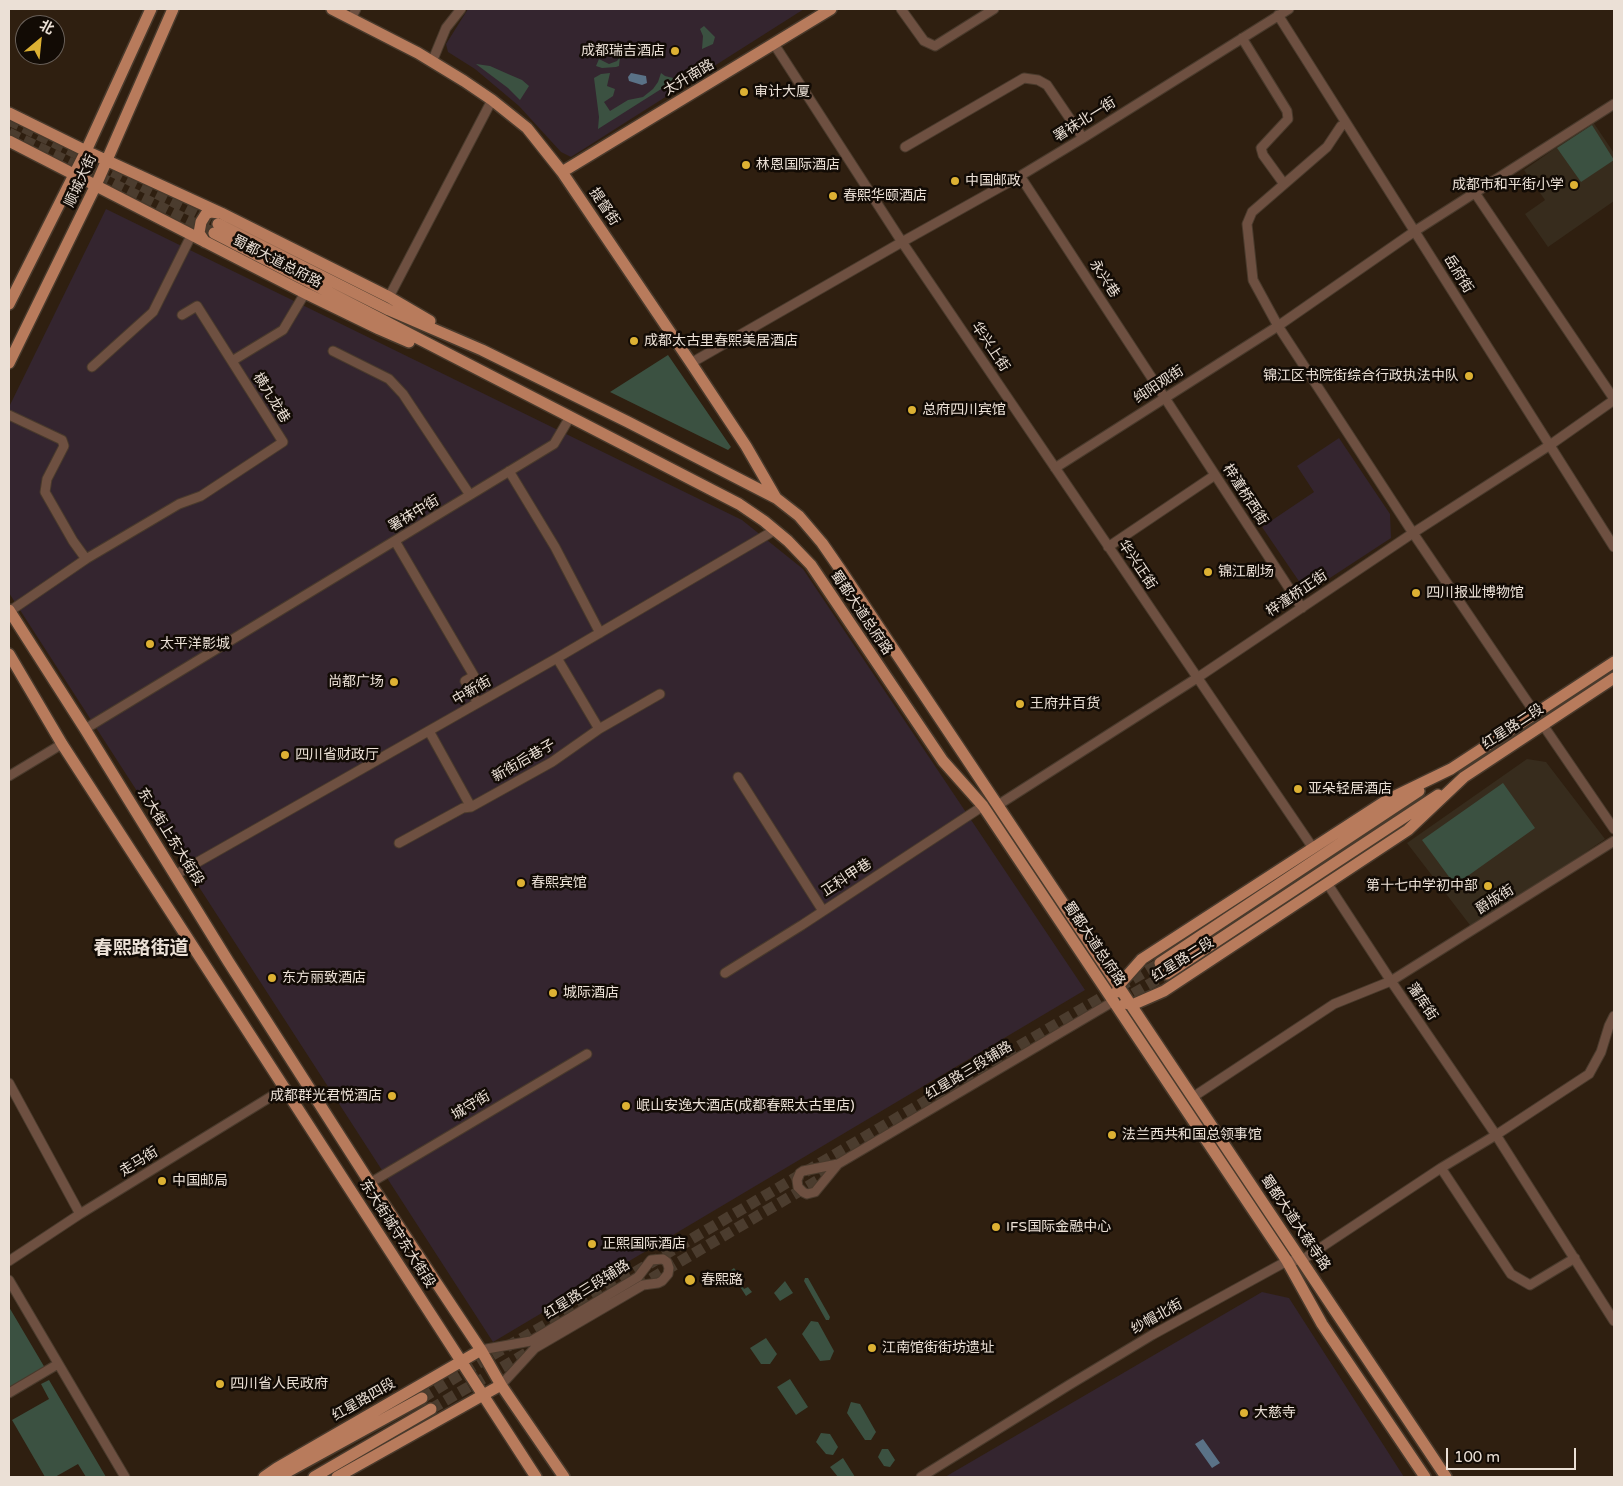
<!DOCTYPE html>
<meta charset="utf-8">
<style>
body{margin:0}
#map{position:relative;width:1623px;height:1486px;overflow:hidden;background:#2f1f10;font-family:"Varela Round","Noto Sans SC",sans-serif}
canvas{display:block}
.frame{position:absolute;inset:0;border:10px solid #ebe0d6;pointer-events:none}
.north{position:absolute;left:15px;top:15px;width:50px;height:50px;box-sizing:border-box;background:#120b05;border:1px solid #696059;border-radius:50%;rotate:28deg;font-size:14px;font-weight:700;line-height:20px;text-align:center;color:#ebe0d6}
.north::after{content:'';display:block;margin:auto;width:18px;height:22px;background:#ddb133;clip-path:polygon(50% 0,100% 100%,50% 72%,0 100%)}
.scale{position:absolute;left:1446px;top:1448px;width:130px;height:22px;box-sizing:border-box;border:2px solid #ebe0d6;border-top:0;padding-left:6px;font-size:15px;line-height:18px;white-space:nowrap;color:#ebe0d6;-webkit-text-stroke:4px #120b05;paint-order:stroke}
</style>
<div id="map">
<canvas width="1623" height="1486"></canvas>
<div class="frame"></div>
<div class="north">北</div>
<div class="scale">100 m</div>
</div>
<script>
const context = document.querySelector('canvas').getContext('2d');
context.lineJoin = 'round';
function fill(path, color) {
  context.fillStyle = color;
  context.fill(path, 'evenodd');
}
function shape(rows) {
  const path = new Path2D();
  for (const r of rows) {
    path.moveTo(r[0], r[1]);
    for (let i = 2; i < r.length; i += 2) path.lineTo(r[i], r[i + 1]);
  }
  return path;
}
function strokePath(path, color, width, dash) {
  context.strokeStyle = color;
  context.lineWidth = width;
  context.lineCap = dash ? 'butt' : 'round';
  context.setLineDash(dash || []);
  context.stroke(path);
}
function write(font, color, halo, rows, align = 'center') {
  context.font = font + ' "Varela Round","Noto Sans SC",sans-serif';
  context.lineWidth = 5;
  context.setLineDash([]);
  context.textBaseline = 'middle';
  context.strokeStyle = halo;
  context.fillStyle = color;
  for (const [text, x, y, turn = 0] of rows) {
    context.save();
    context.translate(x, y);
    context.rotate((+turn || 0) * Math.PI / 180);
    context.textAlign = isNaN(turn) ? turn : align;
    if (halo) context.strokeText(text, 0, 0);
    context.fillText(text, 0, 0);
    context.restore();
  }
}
fill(shape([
 [468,9,804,9,571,157,561,152,519,106,475,69,448,52,446,44],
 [106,209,742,520,803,569,1085,990,493,1342,9,593,9,407],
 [1339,438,1390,514,1391,538,1307,593,1262,527,1314,492,1297,466],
 [1262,1292,1289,1298,1404,1477,945,1477]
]), '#34252f');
fill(shape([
 [1593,122,1614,153,1614,201,1548,247,1525,214,1545,200,1524,170],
 [1527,759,1546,762,1605,839,1473,929,1407,843]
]), '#372c1d');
fill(shape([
 [704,26,715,37,713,44,702,49,703,36,700,29],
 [620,57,619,66,616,67,602,68,596,66,599,59,609,64,617,61],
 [476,64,490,66,508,74,522,80,529,86,520,100,508,88],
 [610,73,607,86,615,89,613,96,604,102,610,111,628,100,643,97,653,89,658,82,661,73,665,76,677,79,598,129,599,117,594,78,601,74],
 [1592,125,1614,160,1581,182,1557,148],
 [668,355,731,447,728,450,610,392],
 [1503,783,1535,828,1455,885,1422,840],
 [734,1268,737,1272,735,1274,744,1289,748,1287,752,1292,746,1296,730,1271],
 [805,1278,808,1278,830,1317,829,1320,826,1320,804,1281],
 [785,1281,793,1293,780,1301,774,1293],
 [9,1307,45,1368,9,1389],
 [811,1321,818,1322,834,1351,830,1360,820,1361,802,1334],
 [766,1338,777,1354,770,1364,761,1364,750,1348],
 [790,1379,808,1407,796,1415,777,1387],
 [49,1380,106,1477,86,1477,78,1464,55,1477,45,1477,12,1420,49,1399,41,1384],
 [851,1402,860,1404,876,1432,871,1440,865,1440,847,1413],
 [821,1433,830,1434,838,1447,833,1455,826,1454,816,1442],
 [882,1449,888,1449,895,1460,890,1467,884,1466,878,1457],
 [843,1458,855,1477,838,1477,830,1467]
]), '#3b5141');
fill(shape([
 [631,73,646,76,647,83,642,85,629,81,628,77],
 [1203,1439,1220,1463,1212,1468,1195,1444]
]), '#5a7287');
strokePath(shape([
 [9,120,218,224],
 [9,133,214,233],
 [1119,1002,1167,974],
 [637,1287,832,1172],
 [422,1398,489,1357,559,1317,1160,963],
 [431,1409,535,1348]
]), '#4b3c2e', 11, [11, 5.5]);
const minor = shape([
 [901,9,924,41,935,46,994,9],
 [1278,15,1614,547],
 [351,19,356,9],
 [1242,38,1287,111,1288,119,1261,148,1263,155,1284,184],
 [774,44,902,242,1313,848],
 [432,62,446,28,461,9],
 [1341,126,1327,147,1252,212,1247,224,1253,280,1278,326,1413,533,1535,713],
 [905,147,1024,78,1038,80,1047,85,1083,138],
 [1020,176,1302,608],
 [1475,193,1614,399],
 [389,297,492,100],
 [333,351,389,379,403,394,470,495],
 [232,361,283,330,305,293],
 [691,363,902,242,1020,176,1083,138,1289,9],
 [92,367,153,312,192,234],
 [9,415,62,440,64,446,47,479,45,492,73,541,86,559],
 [1055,468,1278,326,1415,231,1614,104],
 [509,471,555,547,600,633],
 [395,541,474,676,465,681,478,703],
 [1108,547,1215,475],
 [10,611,86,559,179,504,201,496,283,442,197,306,182,315],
 [557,658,599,729],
 [1543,725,1614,829],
 [85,729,554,444,570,417],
 [429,731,471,807],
 [9,776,62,744],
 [738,777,823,911],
 [998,805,1197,678,1413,533,1550,445,1614,400],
 [399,843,463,808,471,807,552,762,599,729,660,694],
 [175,875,557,658,775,530],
 [1327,883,1391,981,1496,1135,1614,1321],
 [725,973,802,925,983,806],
 [9,1083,80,1214],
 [1193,1097,1334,1004,1391,981,1614,841],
 [838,1164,803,1171,800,1173,797,1180,798,1187,803,1192,807,1194,815,1192,838,1164,1114,1001],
 [1441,1168,1511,1274,1530,1285,1575,1258],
 [370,1183,587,1054],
 [9,1261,80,1214,285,1088],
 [9,1280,125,1477],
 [481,1350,531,1341,638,1277,651,1260,663,1259,667,1262,669,1268,668,1274,662,1281,658,1283,643,1285,535,1348,501,1385],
 [9,1393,58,1364],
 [921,1477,1069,1385,1152,1335,1287,1261,1302,1260,1441,1168,1496,1135,1589,1074,1601,1052,1609,1026,1614,1016]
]);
const major = shape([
 [332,9,418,53,464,81,492,100,527,128,562,172,691,363,746,446,776,498],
 [9,113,86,151,221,213,389,297,430,321],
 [9,141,305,293,379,329,409,342],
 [562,172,831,9],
 [218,224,389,310,482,350,628,422,776,498,799,516,822,543,840,569,1446,1477],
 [214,233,739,504,764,521,788,541,811,565,943,761,983,806,1287,1261,1322,1324,1425,1477],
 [205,242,199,233,201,222,206,214,211,212,219,213],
 [9,304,86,151,151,9],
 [9,363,96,185,173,9],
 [9,610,85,729,228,961,370,1183,481,1350,501,1385,564,1477],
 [9,654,62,744,536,1477],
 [1160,963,1419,791],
 [1167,974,1438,795],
 [1117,992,1119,985,1142,959,1387,800,1451,769,1614,662],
 [1125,1003,1132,1005,1164,991,1408,830,1464,777,1614,678],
 [264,1477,277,1468,481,1350],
 [278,1477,422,1398],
 [314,1477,431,1409],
 [337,1477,501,1385]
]);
strokePath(minor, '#493a2c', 11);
strokePath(major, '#493a2c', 14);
strokePath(minor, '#6e5041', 9);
strokePath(major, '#b87b5c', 11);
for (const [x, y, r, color] of [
 [675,51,5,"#ddb133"],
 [744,92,5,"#ddb133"],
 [746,165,5,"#ddb133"],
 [955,181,5,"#ddb133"],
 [1574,185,5,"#ddb133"],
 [833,196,5,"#ddb133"],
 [634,341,5,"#ddb133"],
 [1469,376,5,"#ddb133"],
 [912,410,5,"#ddb133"],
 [1208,572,5,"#ddb133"],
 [1416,593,5,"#ddb133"],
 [150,644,5,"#ddb133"],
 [394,682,5,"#ddb133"],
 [1020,704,5,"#ddb133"],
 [285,755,5,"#ddb133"],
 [1298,789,5,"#ddb133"],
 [521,883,5,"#ddb133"],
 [1488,886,5,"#ddb133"],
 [272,978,5,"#ddb133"],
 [553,993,5,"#ddb133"],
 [392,1096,5,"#ddb133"],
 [626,1106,5,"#ddb133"],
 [1112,1135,5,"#ddb133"],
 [162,1181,5,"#ddb133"],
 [996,1227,5,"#ddb133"],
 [592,1244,5,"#ddb133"],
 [690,1280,6,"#ddb133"],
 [872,1348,5,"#ddb133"],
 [220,1384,5,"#ddb133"],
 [1244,1413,5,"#ddb133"]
]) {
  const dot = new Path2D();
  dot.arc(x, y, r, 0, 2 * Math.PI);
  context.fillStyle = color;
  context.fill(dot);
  strokePath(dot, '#120b05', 2);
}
write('14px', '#ebe0d6', '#120b05', [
 ["成都瑞吉酒店",665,51,"right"],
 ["审计大厦",754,92],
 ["林恩国际酒店",756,165],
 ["中国邮政",965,181],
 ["成都市和平街小学",1564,185,"right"],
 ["春熙华颐酒店",843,196],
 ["成都太古里春熙美居酒店",644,341],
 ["锦江区书院街综合行政执法中队",1459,376,"right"],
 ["总府四川宾馆",922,410],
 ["锦江剧场",1218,572],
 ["四川报业博物馆",1426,593],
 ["太平洋影城",160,644],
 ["尚都广场",384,682,"right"],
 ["王府井百货",1030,704],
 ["四川省财政厅",295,755],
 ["亚朵轻居酒店",1308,789],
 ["春熙宾馆",531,883],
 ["第十七中学初中部",1478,886,"right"],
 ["东方丽致酒店",282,978],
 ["城际酒店",563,993],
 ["成都群光君悦酒店",382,1096,"right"],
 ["岷山安逸大酒店(成都春熙太古里店)",636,1106],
 ["法兰西共和国总领事馆",1122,1135],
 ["中国邮局",172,1181],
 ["IFS国际金融中心",1006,1227],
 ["正熙国际酒店",602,1244],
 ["春熙路",701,1280],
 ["江南馆街街坊遗址",882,1348],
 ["四川省人民政府",230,1384],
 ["大慈寺",1254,1413]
], 'left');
write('14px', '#ebe0d6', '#120b05', [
 ["太升南路",689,78,-31],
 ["署袜北一街",1085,120,-32],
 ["顺城大街",81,181,-65],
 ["提督街",604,207,56],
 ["蜀都大道总府路",277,262,27],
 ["岳府街",1458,274,58],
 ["永兴巷",1104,279,57],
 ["华兴上街",990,347,56],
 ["纯阳观街",1159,385,-33],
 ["横九龙巷",271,398,58],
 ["梓潼桥西街",1245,495,57],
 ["署袜中街",414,514,-31],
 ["华兴正街",1137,565,56],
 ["梓潼桥正街",1297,594,-34],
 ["蜀都大道总府路",861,613,56],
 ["中新街",472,691,-30],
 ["红星路二段",1513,727,-33],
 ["新街后巷子",524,761,-30],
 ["东大街上东大街段",170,837,58],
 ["正科甲巷",847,878,-33],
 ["爵版街",1495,900,-32],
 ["蜀都大道总府路",1094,944,56],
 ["红星路二段",1183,960,-32],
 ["藩库街",1422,1002,56],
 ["红星路三段辅路",969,1071,-31],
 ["城守街",471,1106,-31],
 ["走马街",139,1162,-32],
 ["蜀都大道大慈寺路",1295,1223,56],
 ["东大街城守东大街段",397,1234,57],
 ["红星路三段辅路",587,1290,-32],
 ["纱帽北街",1157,1317,-29],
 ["红星路四段",364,1400,-30]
]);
write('bold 19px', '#ebe0d6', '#120b05', [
 ["春熙路街道",141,949]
]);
</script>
